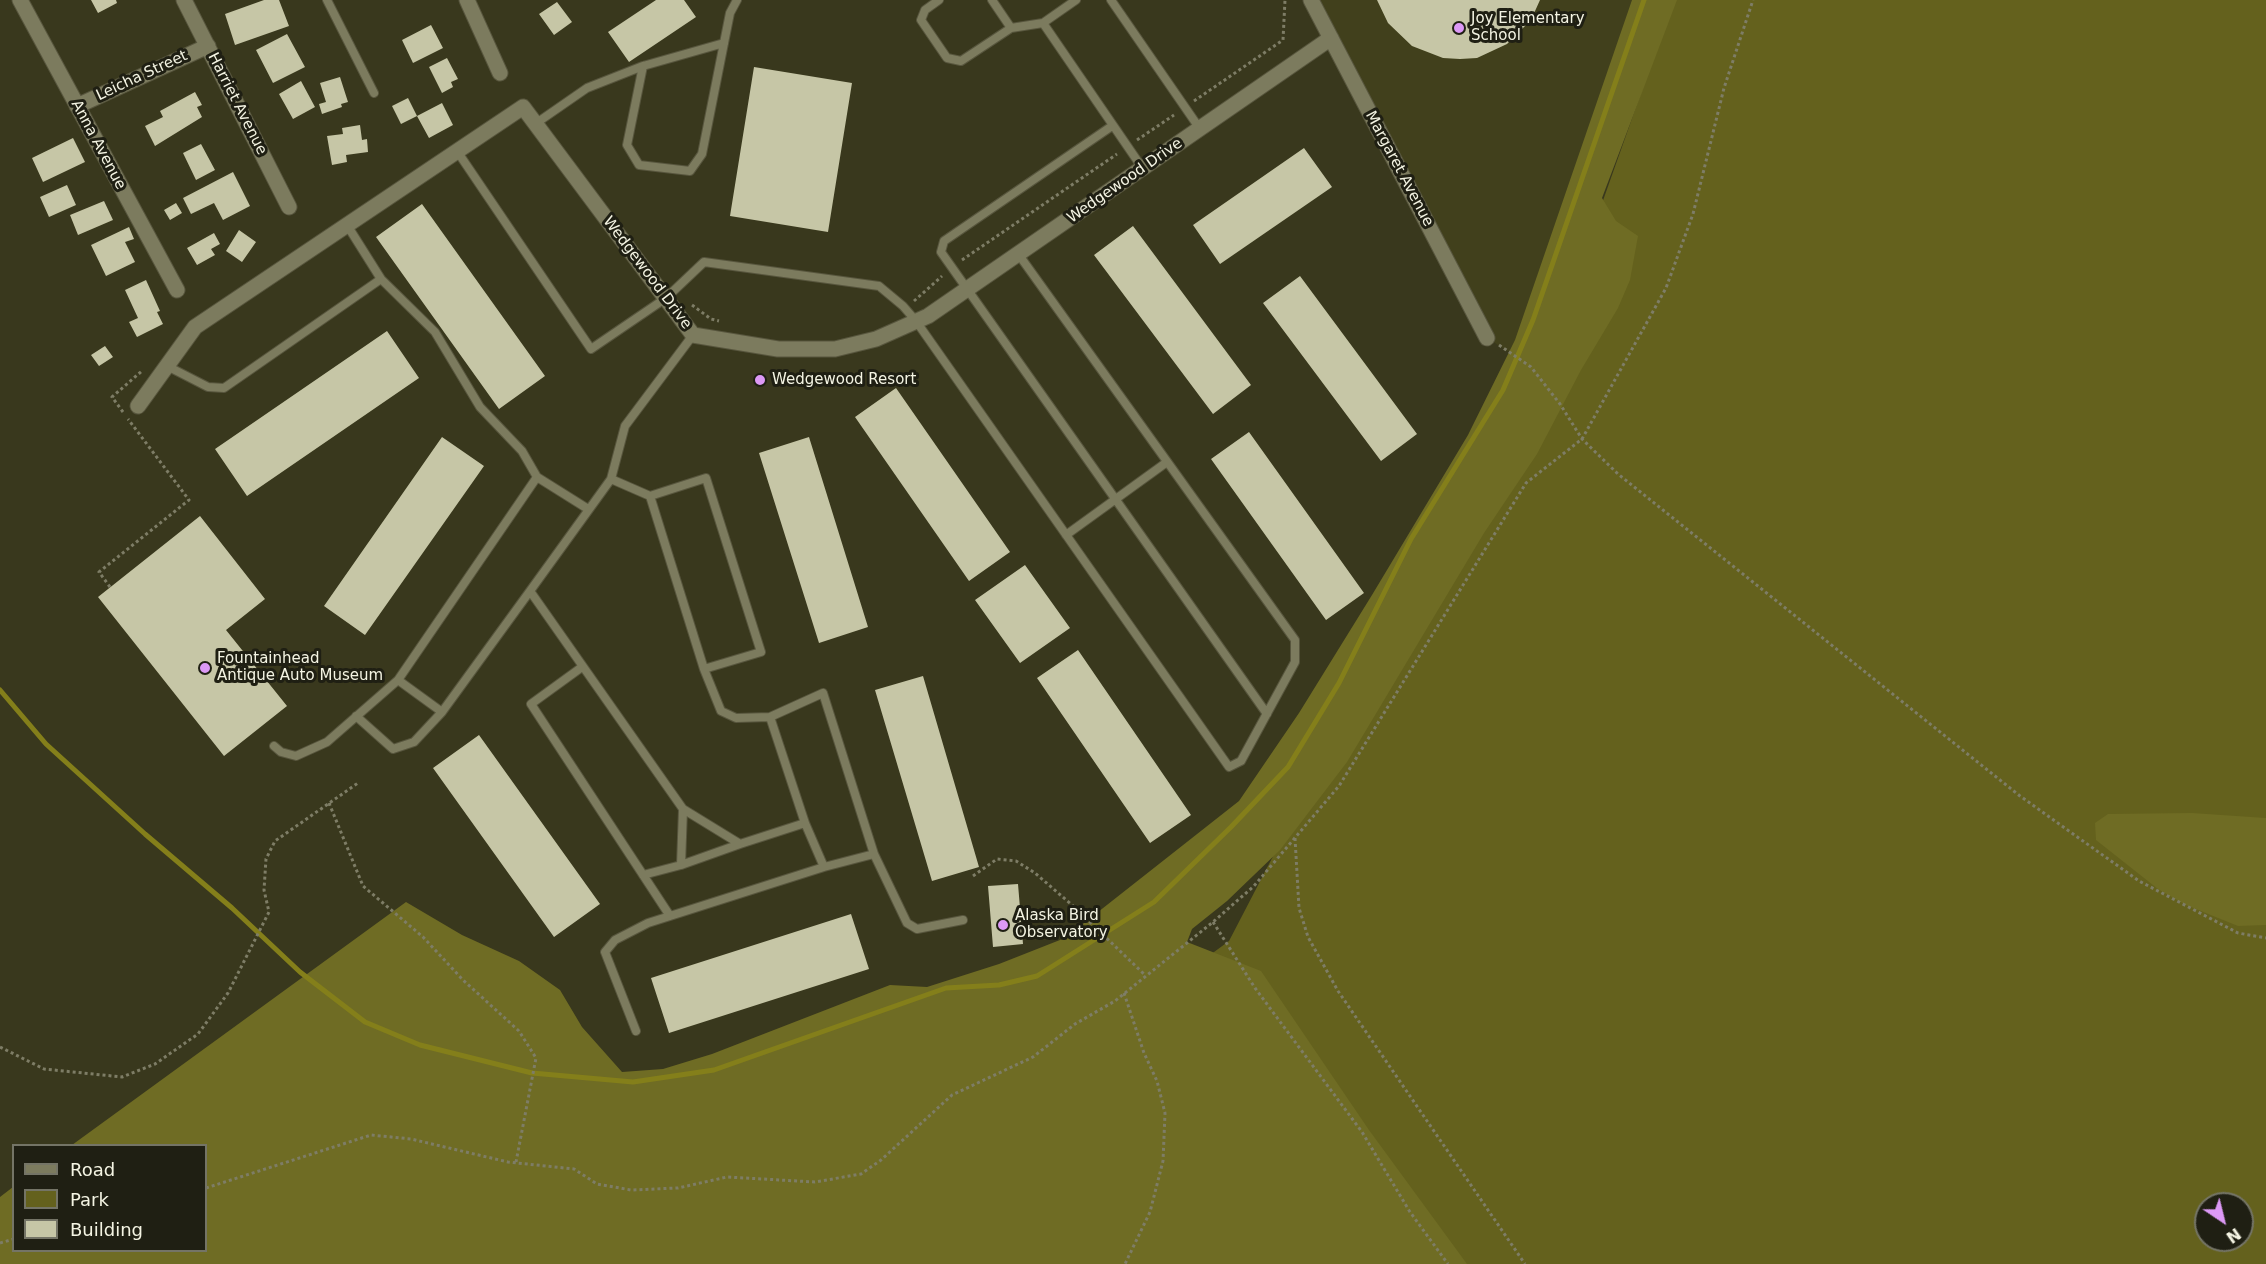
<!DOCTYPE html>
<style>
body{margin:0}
#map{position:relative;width:2266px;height:1264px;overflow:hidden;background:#39381d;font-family:"DejaVu Sans",sans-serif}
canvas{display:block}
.legend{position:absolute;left:12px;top:1144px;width:195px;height:108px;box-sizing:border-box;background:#1f1f13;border:2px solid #747466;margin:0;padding:8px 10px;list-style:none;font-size:18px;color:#f4f4e3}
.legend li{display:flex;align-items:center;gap:12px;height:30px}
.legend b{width:30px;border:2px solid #747466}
.north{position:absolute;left:2194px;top:1192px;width:60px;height:60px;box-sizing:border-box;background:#1f1f13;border:2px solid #747466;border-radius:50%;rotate:145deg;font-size:16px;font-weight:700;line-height:24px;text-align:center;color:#f4f4e3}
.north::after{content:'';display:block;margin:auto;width:21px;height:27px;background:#dc99f5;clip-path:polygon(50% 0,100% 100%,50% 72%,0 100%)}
</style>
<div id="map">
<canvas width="2266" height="1264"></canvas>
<ul class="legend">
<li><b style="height:8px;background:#7c7b5e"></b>Road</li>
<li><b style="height:16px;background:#64611d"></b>Park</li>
<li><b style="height:16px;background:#c6c6a6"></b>Building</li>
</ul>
<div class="north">N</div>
</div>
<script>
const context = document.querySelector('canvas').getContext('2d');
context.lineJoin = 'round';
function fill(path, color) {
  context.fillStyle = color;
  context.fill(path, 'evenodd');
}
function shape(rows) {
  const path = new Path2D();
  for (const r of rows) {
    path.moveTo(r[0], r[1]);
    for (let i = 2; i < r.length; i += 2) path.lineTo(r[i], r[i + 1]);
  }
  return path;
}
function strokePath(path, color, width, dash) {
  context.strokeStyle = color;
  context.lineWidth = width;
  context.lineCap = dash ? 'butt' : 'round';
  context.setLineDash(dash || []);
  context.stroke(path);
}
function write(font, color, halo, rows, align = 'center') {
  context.font = font + ' "DejaVu Sans",sans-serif';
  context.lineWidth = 6;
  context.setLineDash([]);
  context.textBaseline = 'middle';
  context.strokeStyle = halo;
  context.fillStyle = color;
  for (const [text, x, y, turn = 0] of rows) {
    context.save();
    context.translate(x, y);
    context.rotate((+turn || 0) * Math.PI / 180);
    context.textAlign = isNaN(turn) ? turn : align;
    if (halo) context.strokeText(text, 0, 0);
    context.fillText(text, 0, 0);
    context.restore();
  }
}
fill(shape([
 [1311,0,1644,0,1517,357,1487,338]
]), '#41401c');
fill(shape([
 [1674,0,2266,0,2266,1264,790,1264,1229,941,1282,839,1527,415],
 [2206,1204,2242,1204,2242,1240,2206,1240]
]), '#64611d');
fill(shape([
 [1632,0,1677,0,1602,198,1616,221,1638,236,1630,280,1618,308,1581,370,1537,454,1484,533,1347,762,1280,850,1227,901,1192,929,1187,942,1261,971,1369,1130,1467,1264,0,1264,0,1197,13,1187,14,1250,206,1250,206,1146,72,1145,406,902,462,935,519,961,560,990,582,1027,622,1072,663,1069,712,1054,890,985,927,987,999,964,1065,938,1239,801,1299,713,1372,595,1468,435,1515,340],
 [2192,813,2266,818,2266,925,2238,926,2186,905,2158,889,2096,840,2095,823,2108,814]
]), '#6f6c24');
strokePath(shape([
 [0,690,46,744,145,834,232,908,300,972,365,1022,420,1045,532,1073,633,1082,714,1070,946,988,999,985,1037,976,1154,902,1231,827,1288,767,1339,683,1411,539,1503,390,1533,320,1644,0]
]), '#847f1a', 5);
fill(shape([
 [91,0,116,0,117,3,98,13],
 [264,0,279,0,289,26,235,45,225,14],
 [656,0,684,0,696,17,629,62,608,32],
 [1377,0,1540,0,1531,20,1507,44,1477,58,1460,59,1443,58,1412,46,1388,23],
 [557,2,572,22,554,35,539,14],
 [431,25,443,48,413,63,402,40],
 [287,34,305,67,273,83,256,50],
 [447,58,458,79,451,82,453,87,442,93,429,67],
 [754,67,852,83,828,232,730,216],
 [340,77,348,102,341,104,342,107,322,114,319,104,326,102,320,83],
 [301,81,315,107,293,119,279,94],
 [195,92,202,105,197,107,202,117,155,146,145,126,163,117,160,111],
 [408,98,417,116,401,124,392,106],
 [442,103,453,125,429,138,417,116],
 [360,125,362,140,367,139,368,152,346,155,347,162,332,165,327,136,343,134,342,128],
 [73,138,85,162,43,182,32,158],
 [201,144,215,170,196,180,183,153],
 [1304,148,1332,187,1220,264,1193,225],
 [233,172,250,206,223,220,214,203,191,214,183,198],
 [67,185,76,205,49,217,40,197],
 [104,201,113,220,78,235,70,215],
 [176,203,182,213,170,220,164,210],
 [422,204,545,376,499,409,376,237],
 [1133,226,1251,385,1213,414,1094,255],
 [129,227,134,239,125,242,135,262,106,276,91,245],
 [239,230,256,242,242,262,226,251],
 [214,233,220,244,211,249,215,255,197,265,187,248],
 [1300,276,1417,434,1381,461,1263,303],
 [146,280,160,311,157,312,163,324,137,337,129,322,138,318,125,290],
 [387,331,419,378,247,496,215,449],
 [105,346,113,357,99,366,91,355],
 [896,388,1010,552,969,581,855,417],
 [1249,432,1364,593,1326,620,1211,459],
 [442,437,484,466,365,635,324,606],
 [809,437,868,627,819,643,759,453],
 [200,516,265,599,226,630,287,706,224,756,98,597],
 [1025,565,1070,628,1020,663,975,600],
 [1078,650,1191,815,1150,843,1037,678],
 [923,676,979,867,932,881,875,690],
 [479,735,600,904,554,937,433,768],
 [1018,884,1023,944,993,947,988,886],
 [851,914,869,969,669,1033,651,978]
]), '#c6c6a6');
const lane = shape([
 [327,0,374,93],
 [939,0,925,10,921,20,947,58,961,61,1011,28,1043,23],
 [992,0,1011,28],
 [1076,0,1043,23,1143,169],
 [1111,0,1200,129],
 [724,43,643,66,627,145,639,165,690,171,702,154,724,43,730,13,737,0],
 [535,124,587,88,643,66],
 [1112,126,944,241,941,252,1267,714],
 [457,151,591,349,666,298,704,262,879,286,903,306,916,321,1229,767,1241,761,1295,662,1295,640,1019,255],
 [381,279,435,332,480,407,522,451,537,477],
 [167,366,208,387,224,388,381,279,347,225],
 [611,479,625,426,693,335],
 [650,496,704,669,721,711,736,718,770,717,805,823,740,844,683,809,530,591,611,479,650,496,706,478,761,652,704,669],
 [1066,535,1167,462],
 [582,667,531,704,670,916],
 [398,680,537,477,588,509],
 [356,716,393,749,414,742,442,712],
 [770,717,823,693,874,854,824,867,805,823],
 [274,746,281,752,296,756,327,742,398,680,442,712,530,591],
 [874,854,907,923,917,929,963,920],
 [681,865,683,809],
 [643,875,681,865,740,844],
 [636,1031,605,952,615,940,648,923,824,867]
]);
const street = shape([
 [20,0,177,290],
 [184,0,289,207],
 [467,0,500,73],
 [1311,0,1487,338],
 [77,106,208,46],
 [138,406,195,327,523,107,693,335,778,349,835,349,876,339,928,316,1331,38]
]);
strokePath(lane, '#58563e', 10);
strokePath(street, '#58563e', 17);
strokePath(shape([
 [1194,101,1283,40,1285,0],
 [1137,140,1174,115],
 [962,260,1117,154],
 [914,301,942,276],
 [692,305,711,319,719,321],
 [1499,345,1531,367,1560,404,1582,439,1618,474,2020,796,2139,881,2238,933,2266,938],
 [123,412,112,397,143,370],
 [110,587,99,572,189,500,128,419],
 [329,803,363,886,423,937,463,980,519,1031,536,1058,516,1162],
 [1295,838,1299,908,1308,937,1338,991,1525,1264],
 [973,876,997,859,1016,861,1035,873,1072,905,1145,975],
 [1213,922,1255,988,1362,1132,1410,1212,1448,1264],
 [1124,993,1144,1053,1157,1081,1165,1113,1163,1161,1150,1212,1125,1264],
 [0,1047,44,1069,122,1077,155,1064,198,1034,228,993,269,912,264,890,266,859,275,841,358,783],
 [206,1188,371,1135,411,1139,508,1162,574,1169,597,1184,631,1190,678,1188,727,1177,815,1182,861,1174,881,1160,952,1095,1033,1057,1075,1024,1115,1001,1213,922,1254,886,1339,786,1526,483,1582,439,1666,288,1693,214,1724,88,1753,0],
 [0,1243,14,1239]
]), '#7e7d66', 3, [3, 3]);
strokePath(lane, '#7c7b5e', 8);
strokePath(street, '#7c7b5e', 15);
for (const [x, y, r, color] of [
 [1459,28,6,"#dc99f5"],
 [760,380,6,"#dc99f5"],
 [205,668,6,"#dc99f5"],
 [1003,925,6,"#dc99f5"]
]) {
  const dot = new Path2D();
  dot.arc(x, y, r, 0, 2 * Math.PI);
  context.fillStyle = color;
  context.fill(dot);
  strokePath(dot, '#1f1f13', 2);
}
write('15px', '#f4f4e3', '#1f1f13', [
 ["Joy Elementary",1471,19],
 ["School",1471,36],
 ["Wedgewood Resort",772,380],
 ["Fountainhead",217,659],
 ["Antique Auto Museum",217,676],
 ["Alaska Bird",1015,916],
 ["Observatory",1015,933]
], 'left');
write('15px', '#f4f4e3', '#1f1f13', [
 ["Leicha Street",142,76,-25],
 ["Harriet Avenue",237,104,63],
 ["Anna Avenue",98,145,62],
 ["Margaret Avenue",1399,169,62],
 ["Wedgewood Drive",1125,181,-35],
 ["Wedgewood Drive",647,273,53]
]);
</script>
